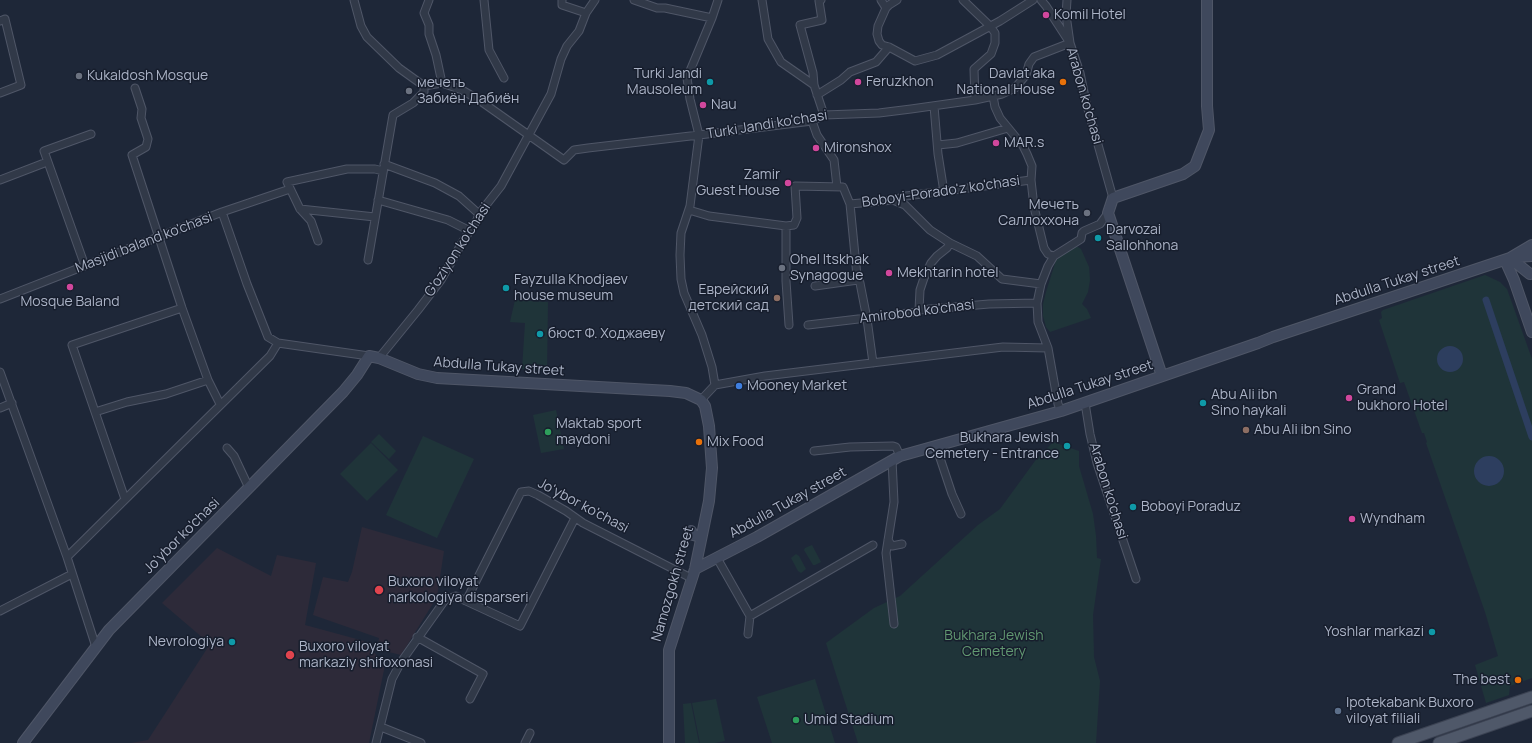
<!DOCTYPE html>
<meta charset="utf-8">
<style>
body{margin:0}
canvas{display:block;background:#1e2738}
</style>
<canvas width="1532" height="743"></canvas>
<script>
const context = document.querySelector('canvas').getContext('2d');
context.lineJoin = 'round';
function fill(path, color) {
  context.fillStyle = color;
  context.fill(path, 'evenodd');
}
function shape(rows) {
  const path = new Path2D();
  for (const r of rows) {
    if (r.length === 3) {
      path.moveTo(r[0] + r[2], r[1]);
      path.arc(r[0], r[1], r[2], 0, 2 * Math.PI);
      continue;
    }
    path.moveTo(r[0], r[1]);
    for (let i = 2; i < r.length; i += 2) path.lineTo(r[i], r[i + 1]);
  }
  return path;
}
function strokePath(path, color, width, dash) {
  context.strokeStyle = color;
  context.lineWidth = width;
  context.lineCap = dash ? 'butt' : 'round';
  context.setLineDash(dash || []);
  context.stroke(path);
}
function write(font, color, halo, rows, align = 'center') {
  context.font = font + ' Manrope,sans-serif';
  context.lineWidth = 3;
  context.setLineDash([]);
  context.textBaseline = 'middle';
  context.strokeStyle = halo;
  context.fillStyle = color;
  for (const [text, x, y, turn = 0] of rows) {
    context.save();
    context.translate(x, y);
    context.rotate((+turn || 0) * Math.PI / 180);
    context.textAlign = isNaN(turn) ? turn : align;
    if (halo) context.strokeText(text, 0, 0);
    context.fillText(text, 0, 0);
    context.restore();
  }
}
fill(shape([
 [362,527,444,551,437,597,401,655,377,649,379,638,313,615,323,577,348,582,352,572],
 [217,548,271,576,277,555,316,563,305,625,364,641,385,665,369,743,131,743,148,740,210,644,162,603]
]), '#2d2a39');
fill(shape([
 [1074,247,1078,247,1081,249,1089,267,1090,280,1088,292,1082,304,1087,309,1091,318,1050,332,1046,327,1043,316,1043,304,1046,292,1057,257],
 [1485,275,1500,282,1507,289,1532,359,1532,678,1510,686,1509,695,1486,703,1475,665,1498,656,1485,612,1426,443,1427,442,1424,433,1422,433,1404,382,1400,383,1379,320,1382,318,1381,312,1383,310],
 [515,300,548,302,547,371,522,369,525,323,510,322],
 [556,410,564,449,541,453,533,415],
 [379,434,396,451,389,459,371,442],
 [423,436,474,459,437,538,386,515],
 [1053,442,1079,451,1079,466,1093,514,1096,536,1097,558,1101,559,1093,615,1094,657,1100,681,1096,743,858,743,826,643,874,608,900,596,978,525,1000,509,1035,461],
 [371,443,398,470,367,501,340,474],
 [812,545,821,562,815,565,813,565,804,550,805,548],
 [796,554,799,556,806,569,801,573,798,571,791,558],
 [815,679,835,743,772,743,757,697],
 [716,699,725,741,715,743,700,743,692,703],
 [691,703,699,743,685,743,683,704]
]), '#1f3439');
fill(shape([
 [1450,359,13],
 [1489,471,15]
]), '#2d3e5f');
strokePath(shape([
 [1486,300,1532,437]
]), '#2d3e5f', 7);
const street = shape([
 [354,0,361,26,367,37,399,68,424,86],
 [429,0,424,13,429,25,429,34,436,55,442,83],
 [484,0,489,50,504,78],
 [562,0,562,5,586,13],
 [634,0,657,8,665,8,712,18],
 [762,0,768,39,781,62,814,85],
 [821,0,819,1,822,20,800,25,813,73,814,85,824,115],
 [881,0,886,8],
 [897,0,889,5,886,8,878,26,877,34,879,41,882,45,889,47,915,61,937,55,1000,21,1033,0],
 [963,0,990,26,995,33,995,43,991,54,974,69,975,100],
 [1041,0,1046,6,1070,43,1080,73,1086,102,1113,198],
 [0,21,5,19,21,85,0,93],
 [135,88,142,109,141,118,148,139,146,147,132,155,182,308,208,380,220,404],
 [817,95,841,80,850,72,876,62,889,47],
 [993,96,995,107,1000,118,1023,146,1027,154,1032,166,1031,180,1034,207,1044,248,1048,254,1054,256],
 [934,106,938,154,944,192],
 [812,121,817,135,834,160,837,187],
 [938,145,957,143,1008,128],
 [384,164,435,183,459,196,479,214],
 [0,180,47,162],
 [378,200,448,220,470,231],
 [893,200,905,205,930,230,950,243,977,256,1002,279,1041,284],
 [850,204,893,200,906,196,1031,180],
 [300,209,375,217],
 [689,210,709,216,786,226,794,225,797,218,795,186,843,187,850,204,857,276,860,283,867,319,873,363],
 [222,212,247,284,268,337,278,343,369,356],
 [786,226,786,281,789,325],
 [318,241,311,221,300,209,287,182,347,169,375,169,383,171],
 [368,260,393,115,413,103,424,92,424,86,442,83,462,90,479,100,564,160,574,150,588,148,699,135,812,121,824,115,879,113,911,109,975,100,1002,94,1015,88,1026,75,1029,64,1034,57,1070,43,1066,15,1067,0],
 [85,266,44,151,91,134],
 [815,286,858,280],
 [0,299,222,212,290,189],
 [919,310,920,290,924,278,931,263,937,256,947,248,950,243],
 [808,325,917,312,919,310,989,304,1037,303],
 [379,358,418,310,441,280,463,241,477,220,479,214,501,186,551,94,561,59,567,46,579,31,586,13,595,0],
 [0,372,67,557,96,647],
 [715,385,765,376,1003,347,1048,348],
 [701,400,715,385,712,367,702,335,684,293,681,279,680,255,681,233,690,206,699,135,690,99,687,78,712,18,718,0],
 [1085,403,1090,434,1097,463,1136,579],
 [0,408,12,403],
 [1061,411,1058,404,1048,348,1038,322,1037,303,1041,284,1048,266,1054,256,1081,239,1082,233,1084,231,1100,224,1108,213],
 [95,412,127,402,166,394,208,380],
 [936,446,952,494,961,514],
 [227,448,234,456,249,488],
 [814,451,850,447,893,446,896,447,900,456],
 [892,460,894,502,886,553,894,624],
 [125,499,72,345,182,308],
 [888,540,892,546,902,544],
 [67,557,270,356,278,343],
 [717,558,750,616],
 [466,601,520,626,575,518],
 [0,611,72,574],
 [748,634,750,616,873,545],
 [417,637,483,674,470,699],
 [381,727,421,743],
 [376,743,392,679,401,662,445,600,456,596,466,601,521,492,529,491,538,495,566,511,583,523,691,578],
 [525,743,530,733]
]);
const secondary = shape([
 [1514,257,1532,256],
 [1510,258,1530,274],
 [1505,260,1514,280,1532,332],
 [1162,376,1108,213,1113,198,1183,174,1195,166,1209,130,1207,106,1207,0],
 [691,531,693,535,701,537],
 [695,569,757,537,900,456,1061,411,1258,343,1273,337,1510,258,1532,245],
 [23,743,109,630,343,392,357,375,369,356,379,358,418,374,437,378,670,391,686,393,701,400,705,406,709,426,712,468,709,501,695,569,669,650,669,743]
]);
const primary = shape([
 [1398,743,1532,697],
 [1439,743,1532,711]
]);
strokePath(street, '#4f5667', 9);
strokePath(secondary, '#4f5667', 12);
strokePath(primary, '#3b4252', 13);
strokePath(street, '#313948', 7);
strokePath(secondary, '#3f485c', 10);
strokePath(primary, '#4f5869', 11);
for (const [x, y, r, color] of [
 [1046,15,4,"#d1479c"],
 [79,76,4,"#6b7280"],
 [710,82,4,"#0f9aa8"],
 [858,82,4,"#d1479c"],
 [1063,82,4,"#e8710a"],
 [409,91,4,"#6b7280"],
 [703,105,4,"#d1479c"],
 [996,143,4,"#d1479c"],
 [816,148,4,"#d1479c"],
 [788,183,4,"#d1479c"],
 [1087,213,4,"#6b7280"],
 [1098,238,4,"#0f9aa8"],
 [782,268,4,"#6b7280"],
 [889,273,4,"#d1479c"],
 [70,287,4,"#d1479c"],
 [506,288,4,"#0f9aa8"],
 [777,298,4,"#8d6e63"],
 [540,334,4,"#0f9aa8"],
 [739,386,4,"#3f7fe0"],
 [1349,398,4,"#d1479c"],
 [1203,403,4,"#0f9aa8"],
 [1246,430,4,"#8d6e63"],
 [548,432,4,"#2e9e5b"],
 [699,442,4,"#e8710a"],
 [1067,446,4,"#0f9aa8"],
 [1133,507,4,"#0f9aa8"],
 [1352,519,4,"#d1479c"],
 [379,590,5,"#e0444e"],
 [1432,632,4,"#0f9aa8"],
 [232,642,4,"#0f9aa8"],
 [290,655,5,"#e0444e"],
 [1518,680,4,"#e8710a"],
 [1338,711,4,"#5c6f8a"],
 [796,720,4,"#2e9e5b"]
]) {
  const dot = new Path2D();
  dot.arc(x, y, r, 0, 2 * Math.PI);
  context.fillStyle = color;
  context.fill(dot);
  strokePath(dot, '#171e2d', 1.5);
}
write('14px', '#abb3c6', '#171e2d', [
 ["Komil Hotel",1054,15],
 ["Turki Jandi",702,74,"right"],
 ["Mausoleum",702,90,"right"],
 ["Davlat aka",1055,74,"right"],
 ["National House",1055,90,"right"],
 ["Kukaldosh Mosque",87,76],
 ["Feruzkhon",866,82],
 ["мечеть",417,83],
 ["Забиён Дабиён",417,99],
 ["Nau",711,105],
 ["MAR.s",1004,143],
 ["Mironshox",824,148],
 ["Zamir",780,175,"right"],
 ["Guest House",780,191,"right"],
 ["Мечеть",1079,205,"right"],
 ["Саллоххона",1079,221,"right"],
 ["Darvozai",1106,230],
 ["Sallohhona",1106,246],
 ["Ohel Itskhak",790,260],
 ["Synagogue",790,276],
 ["Mekhtarin hotel",897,273],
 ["Fayzulla Khodjaev",514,280],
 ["house museum",514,296],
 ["Еврейский",769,290,"right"],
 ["детский сад",769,306,"right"],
 ["Mosque Baland",70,302,"center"],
 ["бюст Ф. Ходжаеву",548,334],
 ["Mooney Market",747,386],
 ["Grand",1357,390],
 ["bukhoro Hotel",1357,406],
 ["Abu Ali ibn",1211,395],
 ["Sino haykali",1211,411],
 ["Maktab sport",556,424],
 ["maydoni",556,440],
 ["Abu Ali ibn Sino",1254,430],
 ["Bukhara Jewish",1059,438,"right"],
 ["Cemetery - Entrance",1059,454,"right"],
 ["Mix Food",707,442],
 ["Boboyi Poraduz",1141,507],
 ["Wyndham",1360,519],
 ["Buxoro viloyat",388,582],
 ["narkologiya disparseri",388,598],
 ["Yoshlar markazi",1424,632,"right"],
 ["Nevrologiya",224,642,"right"],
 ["Buxoro viloyat",299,647],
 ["markaziy shifoxonasi",299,663],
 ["The best",1510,680,"right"],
 ["Ipotekabank Buxoro",1346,703],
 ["viloyat filiali",1346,719],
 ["Umid Stadium",804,720]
], 'left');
write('14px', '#abb3c6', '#171e2d', [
 ["Arabon ko'chasi",1084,96,74],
 ["Turki Jandi ko'chasi",767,125,-9],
 ["Boboyi-Porado'z ko'chasi",941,192,-8],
 ["Masjidi baland ko'chasi",144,243,-21],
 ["G'oziyon ko'chasi",458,250,-57],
 ["Abdulla Tukay street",1397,281,-18],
 ["Amirobod ko'chasi",917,312,-7],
 ["Abdulla Tukay street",499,367,4],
 ["Abdulla Tukay street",1090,385,-18],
 ["Arabon ko'chasi",1108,491,73],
 ["Abdulla Tukay street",788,503,-29],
 ["Jo'ybor ko'chasi",583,506,28],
 ["Jo'ybor ko'chasi",182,536,-45],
 ["Namozgokh street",673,584,-74]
]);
write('14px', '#619871', '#171e2d', [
 ["Bukhara Jewish",994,636],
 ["Cemetery",994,652]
]);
</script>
